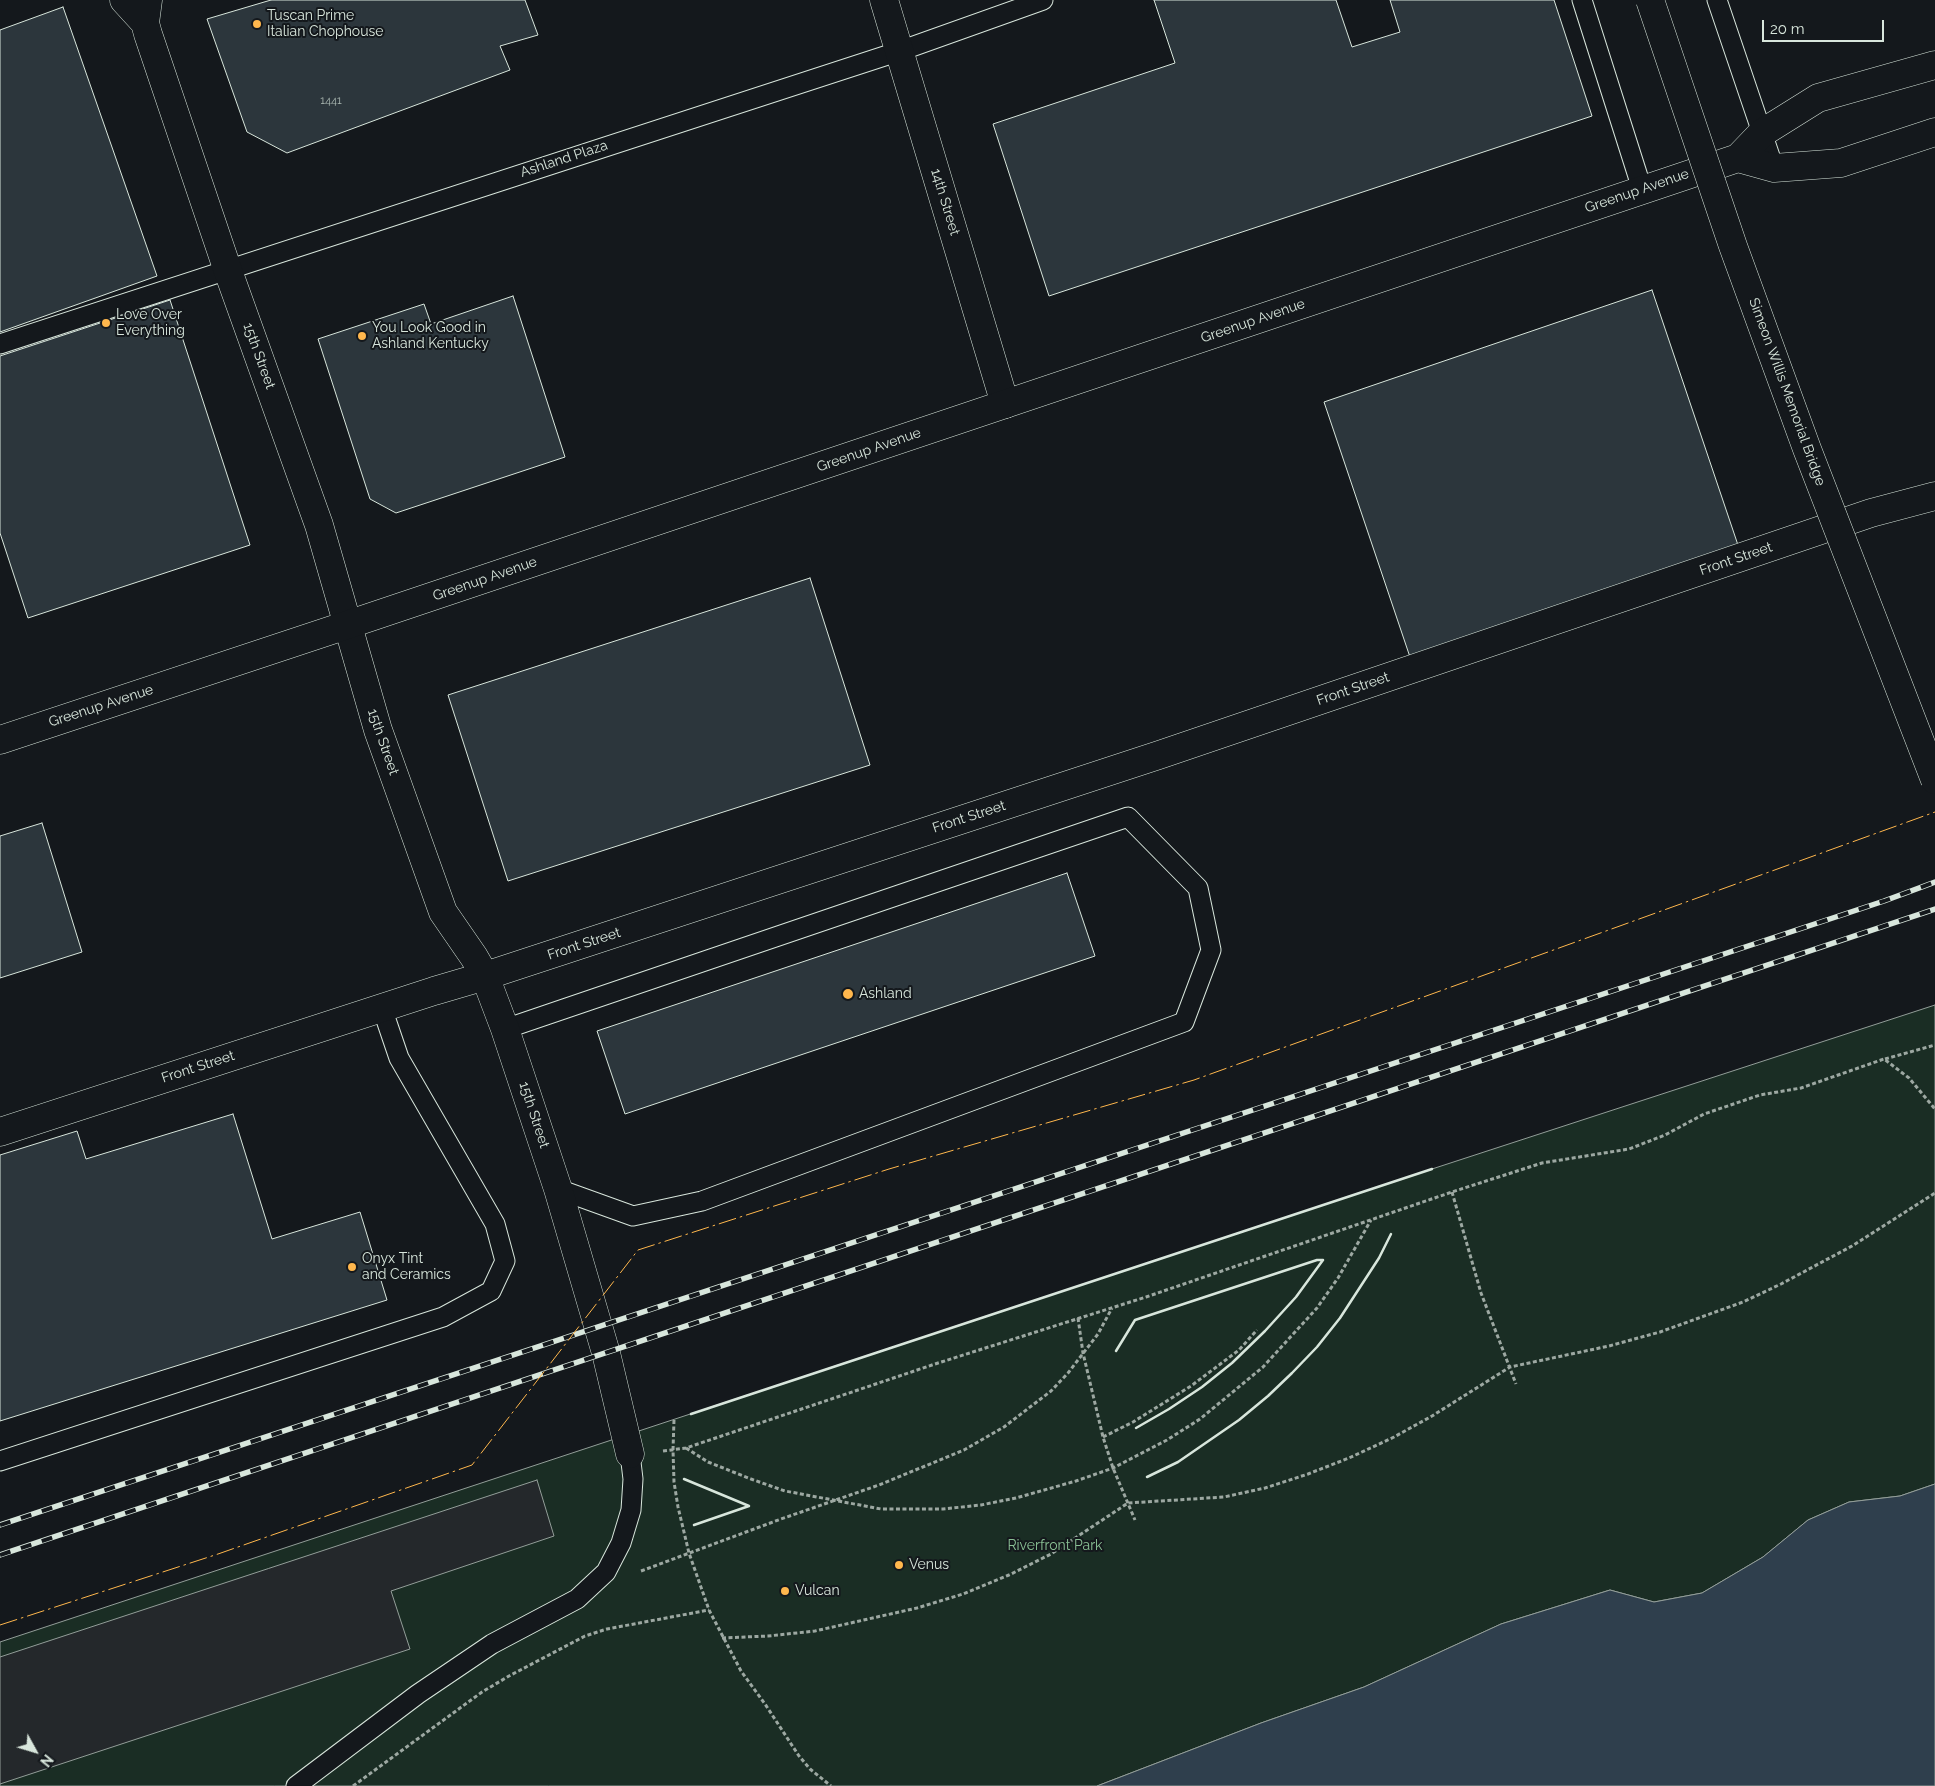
<!DOCTYPE html>
<style>
body{margin:0}
#map{position:relative;width:1935px;height:1786px;overflow:hidden;background:#14181c;font-family:Raleway,sans-serif}
canvas{display:block}
.north{position:absolute;left:10px;top:1726px;width:50px;height:50px;-webkit-text-stroke:4px #14181c;paint-order:stroke;rotate:129deg;font-size:14px;font-weight:700;line-height:20px;text-align:center;color:#d8e6dc}
.north::after{content:'';display:block;margin:auto;width:18px;height:22px;background:#d8e6dc;clip-path:polygon(50% 0,100% 100%,50% 72%,0 100%)}
.scale{position:absolute;left:1762px;top:20px;width:122px;height:22px;box-sizing:border-box;border:2px solid #d8e6dc;border-top:0;padding-left:6px;font-size:15px;line-height:18px;white-space:nowrap;color:#d8e6dc;-webkit-text-stroke:4px #14181c;paint-order:stroke}
</style>
<div id="map">
<canvas width="1935" height="1786"></canvas>
<div class="north">N</div>
<div class="scale">20 m</div>
</div>
<script>
const context = document.querySelector('canvas').getContext('2d');
context.lineJoin = 'round';
function fill(path, color) {
  context.fillStyle = color;
  context.fill(path, 'evenodd');
}
function shape(rows) {
  const path = new Path2D();
  for (const r of rows) {
    path.moveTo(r[0], r[1]);
    for (let i = 2; i < r.length; i += 2) path.lineTo(r[i], r[i + 1]);
  }
  return path;
}
function strokePath(path, color, width, dash) {
  context.strokeStyle = color;
  context.lineWidth = width;
  context.lineCap = dash ? 'butt' : 'round';
  context.setLineDash(dash || []);
  context.stroke(path);
}
function write(font, color, halo, rows, align = 'center') {
  context.font = font + ' Raleway,sans-serif';
  context.lineWidth = 4;
  context.setLineDash([]);
  context.textBaseline = 'middle';
  context.strokeStyle = halo;
  context.fillStyle = color;
  for (const [text, x, y, turn = 0] of rows) {
    context.save();
    context.translate(x, y);
    context.rotate((+turn || 0) * Math.PI / 180);
    context.textAlign = isNaN(turn) ? turn : align;
    if (halo) context.strokeText(text, 0, 0);
    context.fillText(text, 0, 0);
    context.restore();
  }
}
const green = shape([
 [1935,1005,1935,1484,1900,1496,1849,1502,1808,1520,1763,1557,1702,1593,1654,1602,1610,1590,1501,1624,1364,1687,1261,1723,1097,1786,0,1786,0,1642,1432,1169,1935,1005]
]);
fill(green, '#1a2d24');
strokePath(green, '#939e99', 1);
const parking = shape([
 [537,1480,554,1536,391,1591,410,1649,0,1784,0,1657,537,1480]
]);
fill(parking, '#24282b');
strokePath(parking, '#939e99', 1);
const water = shape([
 [1935,1484,1935,1786,1097,1786,1261,1723,1364,1687,1501,1624,1610,1590,1654,1602,1702,1593,1763,1557,1808,1520,1849,1502,1900,1496,1935,1484]
]);
fill(water, '#2f3f4d');
strokePath(water, '#939e99', 1);
const building = shape([
 [271,0,525,0,538,35,500,46,510,70,287,153,247,132,207,19,271,0],
 [1154,0,1336,0,1352,47,1400,32,1390,0,1554,0,1592,116,1049,296,993,124,1175,63,1154,0],
 [63,7,157,276,0,332,0,30,63,7],
 [1652,290,1741,554,1413,666,1324,402,1652,290],
 [513,296,565,457,396,513,370,499,318,339,424,304,431,324,513,296],
 [170,300,250,545,28,618,0,533,0,356,170,300],
 [810,578,870,765,508,881,448,695,810,578],
 [42,823,82,952,0,978,0,836,42,823],
 [1067,873,1095,956,625,1114,597,1031,1067,873],
 [233,1114,272,1239,360,1212,387,1300,0,1421,0,1155,77,1131,86,1159,233,1114]
]);
fill(building, '#2c363c');
strokePath(building, '#d8e6dc', 1);
const lane = shape([
 [1582,0,1642,189],
 [1717,0,1774,168],
 [0,344,900,51,1043,0],
 [505,1029,1128,817,1198,888,1211,950,1184,1022,702,1201,633,1216,558,1189],
 [0,1461,443,1317,491,1291,505,1261,495,1224,399,1058,382,1008],
 [296,1786,418,1694,492,1644,577,1599,606,1572,621,1543,631,1510,633,1479,630,1454]
]);
const street = shape([
 [124,0,145,23],
 [148,0,145,23,148,34,227,268,319,525,378,730,443,912,474,957,485,976,505,1029,558,1189,606,1353,630,1454],
 [884,0,1005,404],
 [0,1132,434,991,485,976,1159,755,1871,513,1935,496]
]);
const highway = shape([
 [1738,158,1774,168,1841,163,1935,132],
 [0,740,347,625,1738,158,1762,133,1818,98,1935,65]
]);
strokePath(lane, '#d8e6dc', 21);
strokePath(street, '#d8e6dc', 29);
strokePath(highway, '#d8e6dc', 29);
strokePath(shape([
 [1885,1059,1935,1045],
 [1452,1192,1481,1293,1516,1384],
 [1078,1318,1083,1353,1103,1437,1113,1468,1135,1520],
 [674,1420,673,1450,674,1482,678,1507,689,1553,709,1610,741,1671,765,1704,799,1756,810,1769,831,1786],
 [1103,1437,1133,1422,1191,1386,1239,1350,1257,1330],
 [686,1448,708,1462,751,1479,785,1491,881,1509,943,1509,981,1505,1016,1498,1076,1481,1113,1468,1167,1440,1200,1419,1263,1367,1317,1308,1338,1278,1371,1220],
 [663,1451,686,1448,935,1364,1146,1297,1452,1192,1542,1163,1629,1149,1665,1135,1704,1114,1760,1095,1801,1088,1884,1059,1909,1078,1935,1109],
 [641,1571,781,1519,879,1485,964,1450,1004,1427,1051,1391,1068,1373,1098,1334,1112,1308],
 [722,1638,768,1636,815,1631,917,1608,963,1594,1009,1575,1051,1554,1128,1503,1224,1497,1265,1488,1308,1474,1349,1458,1394,1437,1432,1416,1510,1367,1609,1346,1660,1332,1743,1302,1781,1284,1852,1246,1935,1193],
 [353,1786,482,1692,509,1676,585,1636,607,1629,709,1610]
]), '#9da8a2', 3, [4, 2.5]);
strokePath(lane, '#14181c', 19);
strokePath(street, '#14181c', 28);
strokePath(highway, '#14181c', 28);
const rail = shape([
 [0,1525,1884,901,1935,882],
 [0,1555,1935,909]
]);
strokePath(rail, '#d8e6dc', 5.5);
strokePath(rail, '#14181c', 4, [11]);
const highwayBridge = shape([
 [1650,0,1733,246,1807,449,1935,780]
]);
strokePath(highwayBridge, '#d8e6dc', 29, []);
strokePath(highwayBridge, '#14181c', 28);
strokePath(shape([
 [1116,1351,1135,1320,1317,1260,1323,1260,1296,1297,1265,1331,1232,1363,1202,1387,1169,1409,1136,1428],
 [691,1414,1432,1169],
 [1147,1477,1178,1462,1239,1420,1268,1396,1292,1373,1317,1347,1340,1318,1379,1258,1391,1234],
 [684,1479,749,1506,694,1525]
]), '#d8e6dc', 2.5);
strokePath(shape([
 [0,1625,218,1554,472,1465,638,1250,889,1169,1194,1080,1935,812]
]), '#ffb74d', 1, [18, 4, 2.5, 4]);
for (const [x, y, r, color] of [
 [257,24,5,"#ffb74d"],
 [106,323,5,"#ffb74d"],
 [362,336,5,"#ffb74d"],
 [848,994,6,"#ffb74d"],
 [352,1267,5,"#ffb74d"],
 [899,1565,5,"#ffb74d"],
 [785,1591,5,"#ffb74d"]
]) {
  const dot = new Path2D();
  dot.arc(x, y, r, 0, 2 * Math.PI);
  context.fillStyle = color;
  context.fill(dot);
  strokePath(dot, '#14181c', 2);
}
write('11px', '#adbab4', null, [
 ["1441",331,101]
]);
write('14px', '#d8e6dc', '#14181c', [
 ["Tuscan Prime",267,16],
 ["Italian Chophouse",267,32],
 ["Love Over",116,315],
 ["Everything",116,331],
 ["You Look Good in",372,328],
 ["Ashland Kentucky",372,344],
 ["Ashland",859,994],
 ["Onyx Tint",362,1259],
 ["and Ceramics",362,1275],
 ["Venus",909,1565],
 ["Vulcan",795,1591]
], 'left');
write('14px', '#d8e6dc', '#14181c', [
 ["Ashland Plaza",564,159,-18],
 ["Greenup Avenue",1637,191,-19],
 ["14th Street",945,202,73],
 ["Greenup Avenue",1253,321,-19],
 ["15th Street",259,356,70],
 ["Simeon Willis Memorial Bridge",1787,392,70],
 ["Greenup Avenue",869,450,-19],
 ["Front Street",1736,559,-19],
 ["Greenup Avenue",485,579,-19],
 ["Front Street",1353,689,-19],
 ["Greenup Avenue",101,706,-18],
 ["15th Street",383,742,71],
 ["Front Street",969,817,-18],
 ["Front Street",584,944,-18],
 ["Front Street",198,1067,-18],
 ["15th Street",534,1115,72]
]);
write('14px', '#8ac095', '#14181c', [
 ["Riverfront Park",1055,1546]
]);
</script>
